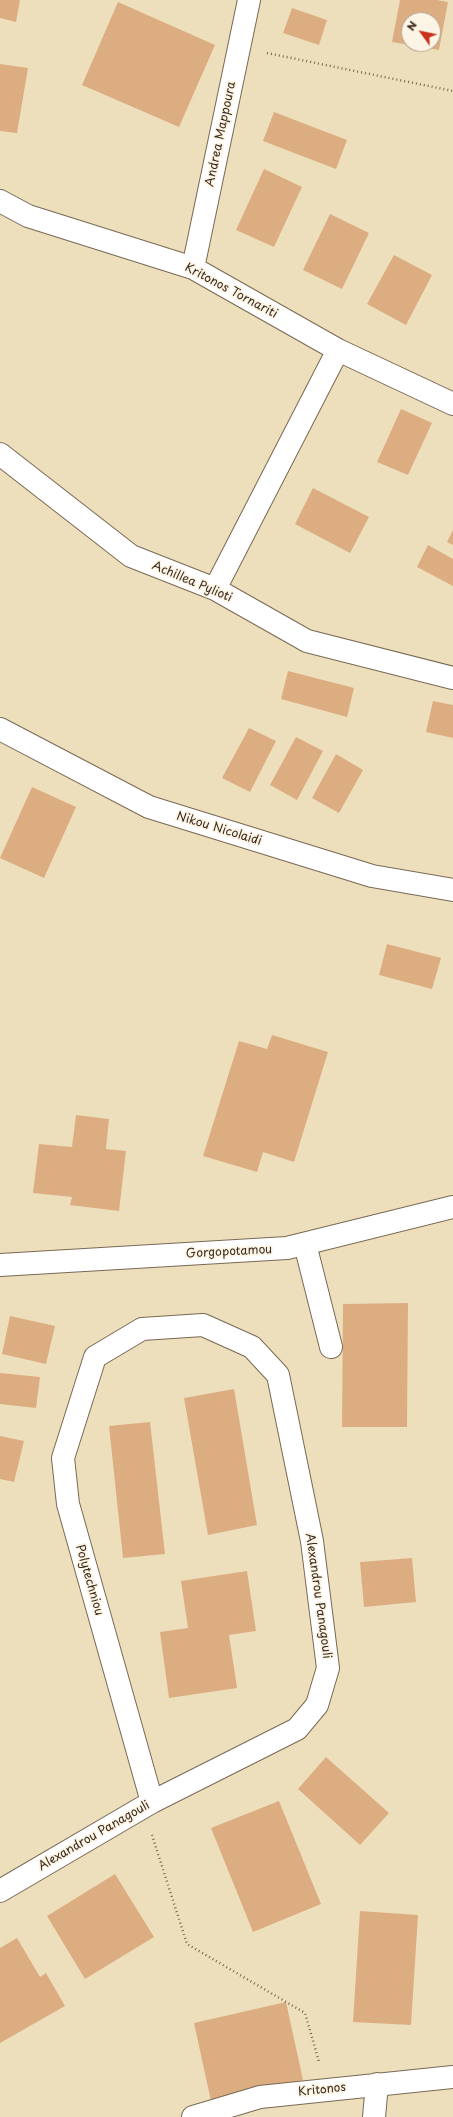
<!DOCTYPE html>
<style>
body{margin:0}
#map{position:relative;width:453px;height:2117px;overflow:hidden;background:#eddfbc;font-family:"Playpen Sans",sans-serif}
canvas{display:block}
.north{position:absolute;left:401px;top:12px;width:40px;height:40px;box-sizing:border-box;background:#fcf5e5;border:1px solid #afa495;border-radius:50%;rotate:303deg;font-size:11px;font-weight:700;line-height:16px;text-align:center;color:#3b2a1e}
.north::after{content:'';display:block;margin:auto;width:14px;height:18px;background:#c8321e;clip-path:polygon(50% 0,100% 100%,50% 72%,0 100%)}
</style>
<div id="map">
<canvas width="453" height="2117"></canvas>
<div class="north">N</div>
</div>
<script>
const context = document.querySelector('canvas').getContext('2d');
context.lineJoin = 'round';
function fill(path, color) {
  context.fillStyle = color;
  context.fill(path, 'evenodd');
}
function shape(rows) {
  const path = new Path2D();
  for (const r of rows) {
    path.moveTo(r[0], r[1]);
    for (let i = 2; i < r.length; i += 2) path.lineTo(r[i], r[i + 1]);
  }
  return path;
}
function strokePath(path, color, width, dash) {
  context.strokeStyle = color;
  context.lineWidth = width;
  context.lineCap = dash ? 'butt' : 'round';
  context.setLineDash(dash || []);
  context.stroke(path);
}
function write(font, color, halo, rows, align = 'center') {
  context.font = font + ' "Playpen Sans",sans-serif';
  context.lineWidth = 3.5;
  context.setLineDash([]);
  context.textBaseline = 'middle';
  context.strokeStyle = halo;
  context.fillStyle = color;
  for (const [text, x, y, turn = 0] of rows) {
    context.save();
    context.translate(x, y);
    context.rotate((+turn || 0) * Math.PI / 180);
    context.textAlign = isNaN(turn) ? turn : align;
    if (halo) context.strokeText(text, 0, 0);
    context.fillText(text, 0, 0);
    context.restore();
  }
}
fill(shape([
 [0,0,20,0,16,22,0,18],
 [400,0,437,0,448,2,439,50,392,42],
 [409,20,433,20,433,44,409,44],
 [118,2,215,45,179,127,82,85],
 [292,8,327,20,319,45,283,33],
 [0,64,28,68,17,133,0,131],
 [274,112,347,140,336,169,263,141],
 [264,169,302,187,274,247,236,230],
 [330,214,369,233,342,289,303,270],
 [394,255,432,275,406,325,367,304],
 [401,409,432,423,408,475,377,462],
 [313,488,369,517,350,553,295,524],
 [453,530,453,545,447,542],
 [428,545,453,559,453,586,417,567],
 [288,671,354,688,347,717,281,699],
 [433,701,453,705,453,738,426,732],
 [249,728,276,741,250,792,222,778],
 [296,737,323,751,297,800,270,785],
 [336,754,363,770,339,813,312,798],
 [32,787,76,807,44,878,0,858],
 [387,944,441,958,432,989,379,975],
 [272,1035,328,1052,294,1162,263,1152,257,1172,203,1156,239,1041,267,1049],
 [76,1115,109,1119,106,1149,126,1151,119,1211,70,1205,72,1197,33,1193,39,1144,72,1147],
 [408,1303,407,1427,342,1427,343,1304],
 [10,1316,55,1326,46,1364,2,1354],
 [0,1373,40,1377,36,1408,0,1404],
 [234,1389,257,1525,208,1535,184,1398],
 [150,1422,165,1554,123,1558,109,1426],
 [0,1436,24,1441,14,1482,0,1479],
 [412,1558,416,1602,364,1607,360,1562],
 [247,1571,256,1631,229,1635,237,1688,169,1698,160,1632,188,1628,181,1581],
 [326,1757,389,1813,360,1845,298,1789],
 [279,1801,321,1904,253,1932,211,1828],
 [115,1874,154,1937,85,1979,47,1916],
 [360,1911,418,1915,411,2025,353,2022],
 [17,1938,40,1977,46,1973,65,2006,0,2043,0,1948],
 [286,2002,303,2080,211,2101,194,2023]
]), '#ddad82');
const minor = shape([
 [0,201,28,216,193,268,338,350,453,404],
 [193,268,249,0],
 [0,454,131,556,215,589,307,641,453,678],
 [215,589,338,350],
 [0,729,149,807,372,876,453,890],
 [305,1244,331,1347],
 [0,1265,287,1248,453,1207],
 [0,1891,152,1802,297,1729,317,1705,328,1668,312,1541,278,1375,252,1347,203,1325,142,1329,95,1357,63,1458,68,1504,152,1802],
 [193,2117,260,2097,453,2077],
 [374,2117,377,2084]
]);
strokePath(minor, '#796955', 24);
strokePath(shape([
 [267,53,453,91],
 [152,1835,187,1944,305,2013,319,2062]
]), '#796955', 2.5, [1, 3]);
strokePath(minor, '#fff', 22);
write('12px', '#3b2a1e', '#fcf5e5', [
 ["Andrea Mappoura",221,134,-78],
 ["Kritonos Tornariti",231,291,28],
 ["Achillea Pylioti",192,582,23],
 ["Nikou Nicolaidi",219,829,17],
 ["Gorgopotamou",229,1252,-3],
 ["Polytechniou",89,1580,74],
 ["Alexandrou Panagouli",318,1596,82],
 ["Alexandrou Panagouli",94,1836,-30],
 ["Kritonos",322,2090,-6]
]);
</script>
